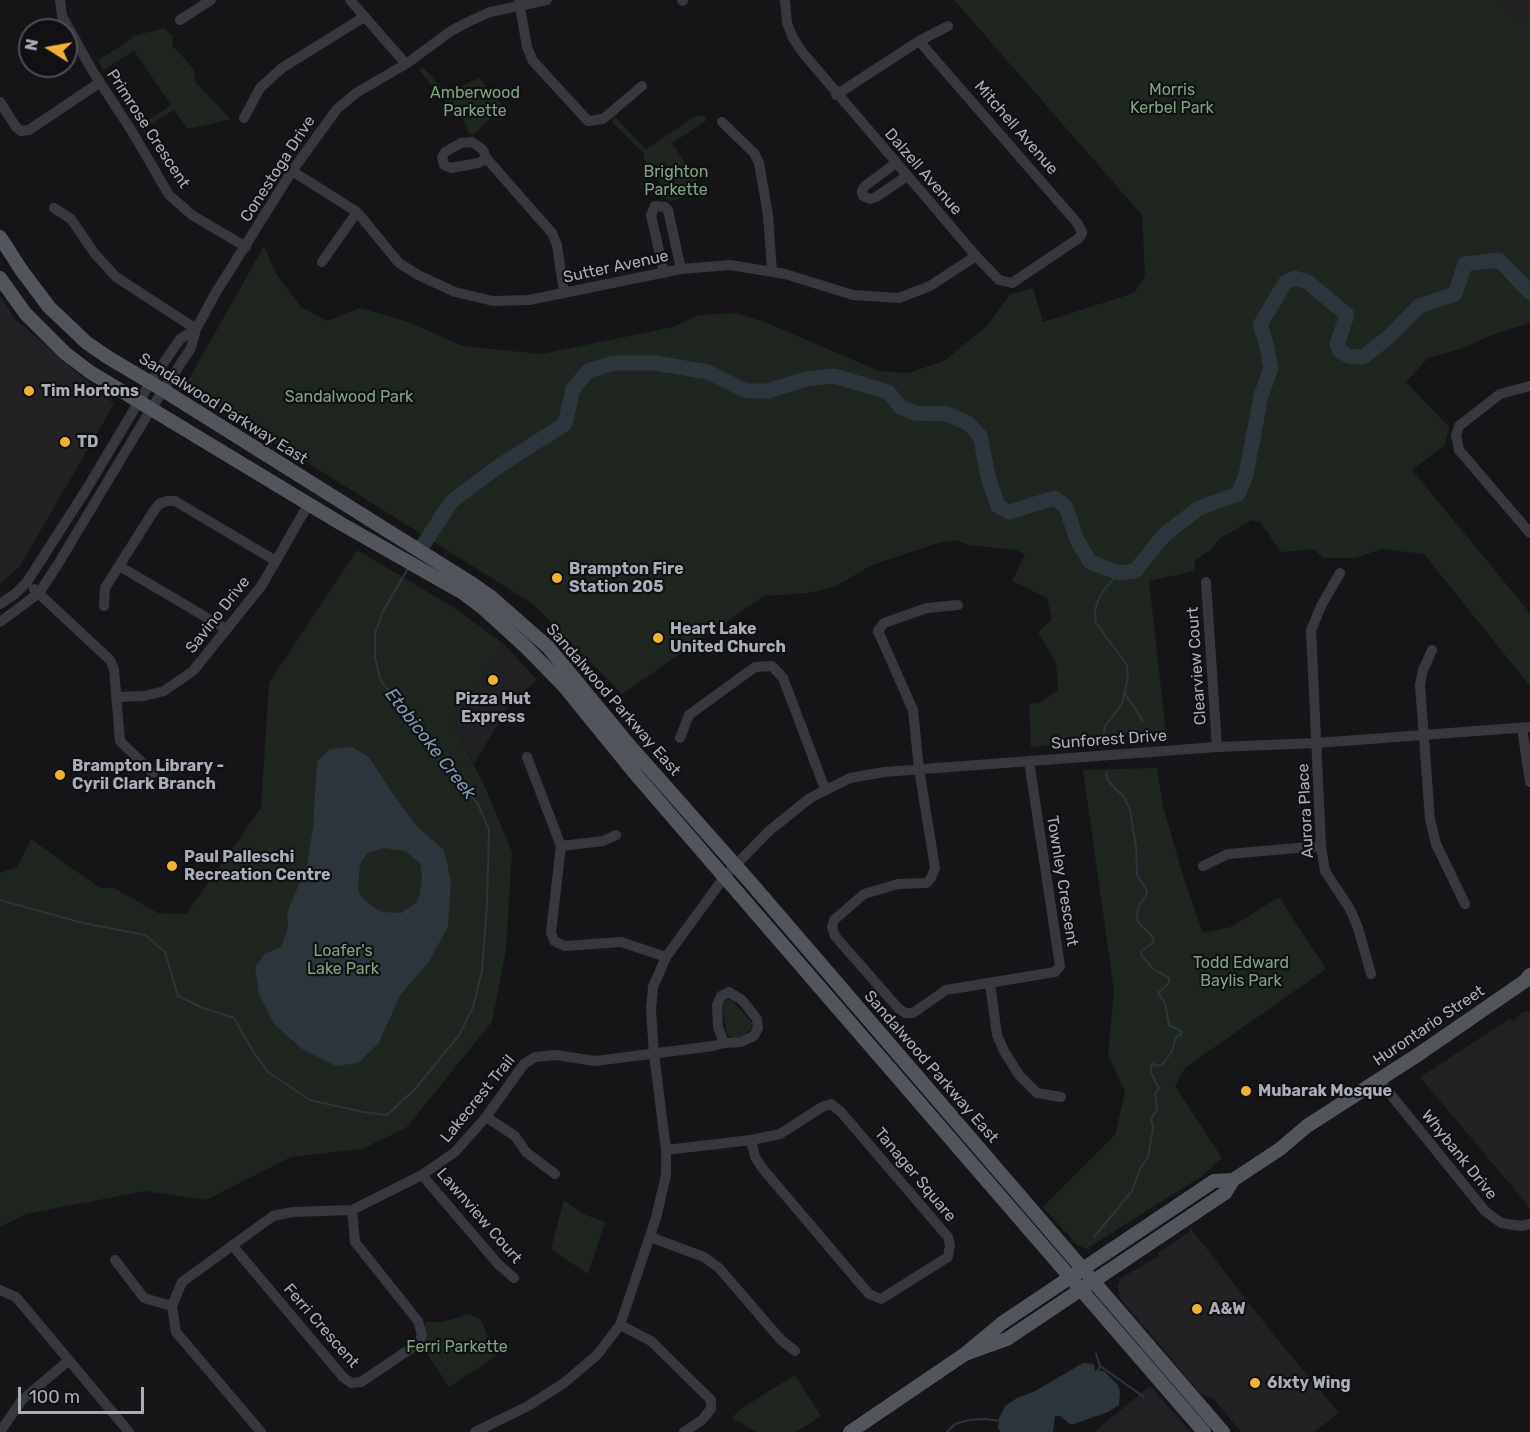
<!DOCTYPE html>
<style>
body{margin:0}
#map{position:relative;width:1530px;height:1432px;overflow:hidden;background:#161618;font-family:Rubik,sans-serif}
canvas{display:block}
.north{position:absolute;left:18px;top:18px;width:60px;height:60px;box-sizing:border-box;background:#111113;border:2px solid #4d4f55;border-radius:50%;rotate:281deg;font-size:16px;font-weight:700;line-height:24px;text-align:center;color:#a8adb8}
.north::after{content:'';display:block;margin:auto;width:21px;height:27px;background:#f2b134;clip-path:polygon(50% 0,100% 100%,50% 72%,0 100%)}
.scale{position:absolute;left:18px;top:1387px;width:126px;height:27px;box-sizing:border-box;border:3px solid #a8adb8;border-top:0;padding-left:8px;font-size:18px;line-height:21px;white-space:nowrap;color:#a8adb8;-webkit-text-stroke:4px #111113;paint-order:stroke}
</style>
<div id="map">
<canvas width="1530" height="1432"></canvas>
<div class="north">N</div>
<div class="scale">100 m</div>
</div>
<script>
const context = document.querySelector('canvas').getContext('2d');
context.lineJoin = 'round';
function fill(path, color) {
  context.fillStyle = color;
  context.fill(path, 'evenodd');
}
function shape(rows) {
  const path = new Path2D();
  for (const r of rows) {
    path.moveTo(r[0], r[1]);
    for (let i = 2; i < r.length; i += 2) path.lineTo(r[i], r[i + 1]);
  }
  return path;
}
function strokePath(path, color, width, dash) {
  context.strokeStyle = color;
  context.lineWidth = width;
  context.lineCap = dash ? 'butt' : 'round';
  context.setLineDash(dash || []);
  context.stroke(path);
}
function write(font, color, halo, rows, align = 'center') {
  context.font = font + ' Rubik,sans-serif';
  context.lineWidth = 4.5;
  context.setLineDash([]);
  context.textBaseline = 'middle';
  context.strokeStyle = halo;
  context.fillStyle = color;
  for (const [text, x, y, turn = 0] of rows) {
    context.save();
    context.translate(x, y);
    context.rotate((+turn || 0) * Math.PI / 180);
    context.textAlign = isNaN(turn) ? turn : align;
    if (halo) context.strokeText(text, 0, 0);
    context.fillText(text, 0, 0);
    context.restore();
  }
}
fill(shape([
 [1495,0,1530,0,1530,27],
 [0,296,15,319,114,404,20,566,0,584],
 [504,644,537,680,510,704,474,764,452,723],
 [1530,1011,1530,1208,1420,1077,1509,1019,1514,1021,1521,1013],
 [1192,1230,1273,1334,1339,1413,1314,1432,1241,1432,1213,1398,1202,1395,1119,1297,1118,1285,1121,1278,1159,1256,1158,1253],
 [1150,1386,1191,1432,1094,1432]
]), '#222225');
fill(shape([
 [954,0,1495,0,1530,27,1530,323,1489,336,1464,348,1428,358,1406,382,1449,427,1445,445,1412,470,1530,613,1530,686,1424,554,1382,549,1355,558,1323,558,1314,549,1281,552,1260,522,1252,520,1219,539,1212,549,1195,560,1195,571,1149,581,1166,732,1031,747,1029,704,1040,703,1058,690,1056,662,1038,632,1052,619,1047,598,1012,581,1025,554,1015,550,969,545,955,540,938,543,872,565,834,587,808,593,764,596,622,694,533,604,185,386,264,246,276,274,301,307,327,321,360,308,409,322,462,346,541,354,673,327,699,315,737,313,767,323,879,371,908,373,944,361,988,325,1010,294,1033,288,1043,322,1134,293,1145,276,1142,215],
 [164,28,173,36,172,45,193,68,196,83,229,117,229,120,188,129,174,110,142,130,139,126,171,105,134,51,103,70,98,60,126,43,133,36],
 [423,67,450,97,464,85,479,78,503,106,474,134,469,134,462,116,452,109,419,70],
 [614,116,646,149,696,116,706,116,705,122,672,143,696,179,700,192,671,201,665,198,659,180,644,159,645,155,612,122],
 [357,550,453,607,504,644,452,723,486,789,512,852,506,950,492,1022,406,1128,362,1149,291,1157,206,1200,145,1191,26,1214,0,1227,0,873,17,867,31,839,100,888,114,888,158,913,186,914,261,808,269,683],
 [1157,768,1163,806,1184,879,1203,933,1231,927,1279,897,1326,969,1185,1068,1175,1086,1222,1158,1202,1176,1086,1249,1077,1245,1043,1207,1115,1135,1125,1092,1108,1055,1114,991,1083,770],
 [727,999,732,1000,752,1023,753,1027,744,1036,734,1038,727,1035,722,1006],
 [564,1200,583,1214,605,1222,588,1274,551,1249],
 [469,1314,481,1320,496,1356,449,1387,422,1346,425,1322,442,1322],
 [795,1375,821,1416,796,1432,756,1432,732,1418,739,1410]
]), '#1e261f');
fill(shape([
 [352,747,369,757,390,790,418,828,444,850,451,881,448,927,428,963,401,994,378,1044,358,1063,336,1066,302,1049,274,1024,259,994,255,967,265,954,281,947,288,928,287,913,307,865,313,827,317,761,330,749],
 [384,848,405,851,420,863,422,876,420,894,416,903,401,913,383,912,373,907,363,899,358,890,360,864,367,853],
 [1083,1363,1094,1364,1095,1371,1104,1371,1118,1385,1120,1392,1119,1405,1108,1412,1074,1424,1070,1424,1060,1416,1055,1416,1053,1432,1001,1432,998,1428,999,1418,1005,1406,1017,1398,1035,1391]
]), '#2c353c');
strokePath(shape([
 [1125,694,1143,721],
 [1103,740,1105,726,1122,704,1128,677,1127,665,1096,623,1095,611,1097,603,1103,591,1119,573],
 [0,900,83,923,145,935,165,952,178,996,203,1008,234,1018,254,1053,268,1072,310,1100,363,1112,387,1115,416,1088,459,1035,473,1007,482,971,487,904,489,830,478,804,429,748,380,679,375,657,375,633,383,611,409,567],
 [1094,1237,1132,1191,1140,1169,1148,1157,1153,1128,1151,1119,1157,1109,1155,1094,1159,1088,1151,1073,1152,1063,1157,1066,1163,1064,1172,1051,1176,1037,1181,1035,1182,1032,1169,1025,1165,1003,1158,993,1169,983,1169,978,1153,969,1141,955,1141,951,1153,943,1154,938,1138,922,1137,913,1140,903,1146,897,1147,891,1137,875,1136,847,1130,810,1124,797,1108,781,1106,772],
 [1100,1366,1144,1397],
 [1096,1374,1100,1366,1096,1354],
 [947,1432,955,1424,969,1420,986,1419,1000,1421]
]), '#2c353c', 2);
strokePath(shape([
 [423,545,452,501,499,466,565,424,573,389,588,371,613,363,655,363,708,372,746,391,768,391,806,379,834,376,888,392,901,407,915,413,947,414,968,423,980,436,989,480,998,506,1009,512,1055,498,1066,507,1077,540,1090,562,1119,573,1135,571,1164,535,1199,508,1238,494,1246,475,1261,396,1271,368,1265,339,1260,325,1285,283,1294,278,1308,282,1347,315,1337,344,1340,351,1349,356,1363,357,1390,336,1419,306,1455,294,1465,264,1499,260,1530,292]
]), '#2c353c', 15);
strokePath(shape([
 [60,0,62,16,92,70,133,133,169,195,192,215,246,247],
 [350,0,406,64],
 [682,0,683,1],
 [785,0,787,23,793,38,803,53,976,256,999,280,1012,283,1079,238,1082,233,1078,224,919,41],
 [519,1,527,47,533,61,588,121,603,119,642,86],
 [180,20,211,0],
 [836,95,919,41,948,26],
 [0,102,16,127,21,131,29,130,99,83],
 [244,118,260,88,282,68,364,17],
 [722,122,754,153,759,163,768,215,772,271],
 [487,159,478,163,451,168,444,165,442,157,445,152,461,143,472,142,483,150,487,159,552,233,557,245,564,293],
 [896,163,865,186,862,191,863,196,870,199,876,197,907,176],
 [292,171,357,212,399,263,418,275,455,292,493,301,529,300,681,269,730,265,785,274,853,295,899,298,930,286,976,256],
 [54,208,71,219,95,254,116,277,196,329],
 [322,262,357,212],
 [664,273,651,215,655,206,665,207,668,210,681,269],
 [1530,386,1500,394,1459,426,1456,435,1459,450,1530,533],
 [121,567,226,629],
 [1340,573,1322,604,1311,630,1321,846,1325,871,1350,909,1358,928,1371,974],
 [1206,582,1217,747],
 [34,589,110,660,114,669,120,741,153,773],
 [0,604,15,594,27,582,86,490,150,383,180,339,196,329],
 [958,605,927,608,884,623,878,631,913,710,919,769,935,868,931,878,927,883,898,884,864,894,834,920,832,927,835,936,898,1008,905,1013,913,1013,946,990,1055,972,1060,966,1029,761],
 [104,606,105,588,155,509,159,504,167,501,175,501,276,561],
 [0,622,39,593,58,564,151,409,191,348,196,329,215,294,292,171,337,109,356,93,406,64,451,31,468,22,490,12,547,0],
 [1432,650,1423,670,1420,685,1430,819,1436,844,1465,904],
 [117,697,144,696,164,691,193,671,262,585,308,505],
 [1522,728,1530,782],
 [680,738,689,715,755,667,772,666,783,678,825,789],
 [527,757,561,846,551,932,554,941,565,946,621,942,666,957],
 [561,846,603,841,616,835],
 [1203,866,1228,854,1321,846],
 [990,984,997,1035,1004,1051,1019,1075,1037,1093,1061,1097],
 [729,992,742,1000,757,1019,758,1028,754,1036,741,1042,724,1043,718,1027,717,1005,721,996,729,992],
 [1379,1080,1485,1211,1501,1223,1521,1226,1530,1224],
 [486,1117,515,1136,526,1152,555,1174],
 [666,1150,751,1140,780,1134,822,1107,831,1104,841,1112,948,1237,950,1245,948,1257,881,1299,869,1294,763,1169,755,1157,751,1140],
 [422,1175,498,1264,514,1278],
 [650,1237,704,1257,719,1268,781,1340,795,1351],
 [232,1245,343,1377,351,1383,361,1382,419,1343,422,1335,418,1321,355,1242,352,1210],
 [115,1260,144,1298,172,1306],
 [0,1290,16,1297,129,1432],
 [620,1325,651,1341,711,1400,711,1409,702,1420,684,1432],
 [0,1432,22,1400,68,1361],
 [261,1432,176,1332,172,1306,182,1282,273,1216,293,1212,352,1210,422,1175,455,1152,486,1117,524,1064,535,1057,556,1055,595,1061,713,1046,724,1043],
 [475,1432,528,1406,564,1383,597,1355,620,1325,656,1218,666,1175,666,1150,654,1054,651,1010,653,987,666,957,725,876,769,831,810,798,850,778,884,772,1217,747,1317,743,1530,727]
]), '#37383d', 10);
strokePath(shape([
 [0,237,22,271,49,307,87,343,109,358,163,390,471,583,491,597,548,647,629,745,751,883,1223,1432],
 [0,278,25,313,65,353,90,372,340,523,463,593,483,608,527,648,564,686,638,777,1204,1432],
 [965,1354,1007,1339,1225,1193,1233,1180,1280,1149,1307,1126,1419,1054,1525,981,1530,975],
 [850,1432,965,1354,1002,1323,1214,1181,1233,1180]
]), '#53555c', 14);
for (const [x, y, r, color] of [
 [29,391,6,"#f2b134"],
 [65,442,6,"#f2b134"],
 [557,578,6,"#f2b134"],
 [658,638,6,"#f2b134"],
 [493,680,6,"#f2b134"],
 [60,775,6,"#f2b134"],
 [172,866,6,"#f2b134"],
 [1246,1091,6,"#f2b134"],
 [1197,1309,6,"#f2b134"],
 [1255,1383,6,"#f2b134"]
]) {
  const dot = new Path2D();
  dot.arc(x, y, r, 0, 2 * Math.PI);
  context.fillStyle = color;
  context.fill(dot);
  strokePath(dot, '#111113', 2);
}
write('16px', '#7fa381', '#111113', [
 ["Morris",1172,90],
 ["Kerbel Park",1172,108],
 ["Amberwood",475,93],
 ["Parkette",475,111],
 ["Brighton",676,172],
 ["Parkette",676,190],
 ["Sandalwood Park",349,397],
 ["Loafer's",343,951],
 ["Lake Park",343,969],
 ["Todd Edward",1241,963],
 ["Baylis Park",1241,981],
 ["Ferri Parkette",457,1347]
]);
write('16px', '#a8adb8', '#111113', [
 ["Mitchell Avenue",1016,128,49],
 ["Primrose Crescent",148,129,57],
 ["Conestoga Drive",278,169,-57],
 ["Dalzell Avenue",923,172,49],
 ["Sutter Avenue",616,267,-12],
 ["Sandalwood Parkway East",223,409,32],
 ["Savino Drive",218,615,-52],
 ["Clearview Court",1197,666,-94],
 ["Sandalwood Parkway East",613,700,49],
 ["Sunforest Drive",1109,740,-4],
 ["Aurora Place",1306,811,-93],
 ["Townley Crescent",1062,881,81],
 ["Hurontario Street",1429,1026,-34],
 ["Sandalwood Parkway East",931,1067,49],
 ["Lakecrest Trail",478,1099,-51],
 ["Whybank Drive",1459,1155,51],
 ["Tanager Square",915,1175,50],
 ["Lawnview Court",479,1216,49],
 ["Ferri Crescent",321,1326,49]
]);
write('bold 16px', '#a8adb8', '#111113', [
 ["Tim Hortons",41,391],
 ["TD",77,442],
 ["Brampton Fire",569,569],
 ["Station 205",569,587],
 ["Heart Lake",670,629],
 ["United Church",670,647],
 ["Pizza Hut",493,699,"center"],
 ["Express",493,717,"center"],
 ["Brampton Library -",72,766],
 ["Cyril Clark Branch",72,784],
 ["Paul Palleschi",184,857],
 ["Recreation Centre",184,875],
 ["Mubarak Mosque",1258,1091],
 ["A&W",1209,1309],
 ["6Ixty Wing",1267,1383]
], 'left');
write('italic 18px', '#7f9bb3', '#111113', [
 ["Etobicoke Creek",430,744,52]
]);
</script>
